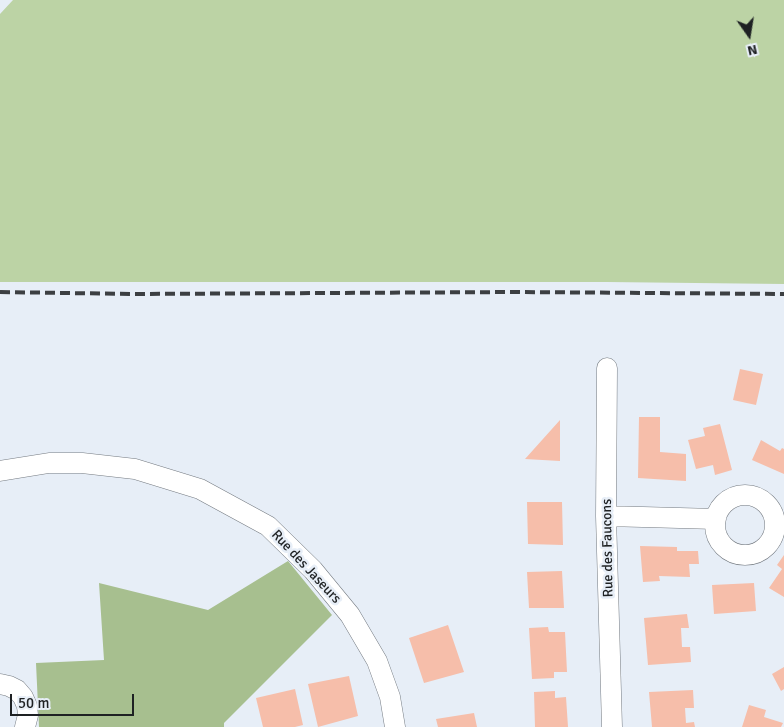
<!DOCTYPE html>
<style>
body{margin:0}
#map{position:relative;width:784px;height:727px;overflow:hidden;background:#e7eef7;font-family:Signika,sans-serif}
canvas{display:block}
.north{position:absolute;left:724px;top:10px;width:50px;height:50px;-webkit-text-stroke:4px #e7eef7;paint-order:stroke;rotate:167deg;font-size:14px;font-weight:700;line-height:20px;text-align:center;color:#1e2123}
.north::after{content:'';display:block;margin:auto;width:18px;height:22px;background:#1e2123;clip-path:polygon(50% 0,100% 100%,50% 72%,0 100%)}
.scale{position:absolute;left:10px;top:694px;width:124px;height:22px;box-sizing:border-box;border:2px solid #1e2123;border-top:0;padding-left:6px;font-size:15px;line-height:18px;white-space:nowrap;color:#1e2123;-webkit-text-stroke:4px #e7eef7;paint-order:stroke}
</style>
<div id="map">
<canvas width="784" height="727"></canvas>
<div class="north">N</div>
<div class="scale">50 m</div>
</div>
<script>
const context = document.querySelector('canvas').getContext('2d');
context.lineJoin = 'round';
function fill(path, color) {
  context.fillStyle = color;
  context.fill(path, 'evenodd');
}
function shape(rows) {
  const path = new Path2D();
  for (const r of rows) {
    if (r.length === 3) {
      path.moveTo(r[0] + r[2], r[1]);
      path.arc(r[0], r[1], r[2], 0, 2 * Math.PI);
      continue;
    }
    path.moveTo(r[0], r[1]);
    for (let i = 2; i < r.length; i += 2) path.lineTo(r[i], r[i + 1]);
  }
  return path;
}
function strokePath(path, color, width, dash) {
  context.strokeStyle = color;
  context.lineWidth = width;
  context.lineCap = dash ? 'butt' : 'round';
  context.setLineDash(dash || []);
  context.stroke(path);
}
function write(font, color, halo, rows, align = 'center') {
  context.font = font + ' Signika,sans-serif';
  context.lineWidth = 5;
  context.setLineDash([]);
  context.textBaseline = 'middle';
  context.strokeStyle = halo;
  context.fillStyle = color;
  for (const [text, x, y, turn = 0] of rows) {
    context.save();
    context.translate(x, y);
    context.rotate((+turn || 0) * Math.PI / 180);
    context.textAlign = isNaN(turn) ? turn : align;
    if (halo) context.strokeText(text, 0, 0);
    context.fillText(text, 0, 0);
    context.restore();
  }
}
fill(shape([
 [13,0,784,0,784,284,607,282,0,282,0,14]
]), '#bcd3a5');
fill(shape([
 [288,561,332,615,224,723,224,727,39,727,36,663,104,660,99,583,208,610]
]), '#a7bf8f');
fill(shape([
 [740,369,763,374,756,405,733,400],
 [639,417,660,417,660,452,686,454,686,481,638,478],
 [560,420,560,461,525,459],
 [720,424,732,470,715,475,713,465,696,469,688,440,705,436,703,428],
 [761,440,780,451,782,448,784,449,784,474,752,460],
 [527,502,562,502,563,545,528,544],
 [640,546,677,547,677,551,698,551,699,564,689,564,690,577,659,576,660,581,643,582],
 [784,555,784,597,769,588,782,569,777,565],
 [562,571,564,608,529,608,527,572],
 [754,583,756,611,714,614,712,585],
 [687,614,689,628,681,628,682,647,690,647,691,662,648,665,644,618],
 [448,625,464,672,424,683,409,638],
 [548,627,549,632,565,632,567,672,554,672,554,678,532,679,529,628],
 [784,667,784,689,781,691,772,674],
 [349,676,358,716,318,727,308,684],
 [295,689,303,725,295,727,263,727,256,698],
 [693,690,694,708,685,708,686,723,694,722,695,727,652,727,649,692],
 [555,691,555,698,566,697,568,727,535,727,534,692],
 [749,705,766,710,764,717,783,723,781,727,742,727],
 [474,713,477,727,438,727,436,719]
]), '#f6beaa');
const minor = shape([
 [607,368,606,516,612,727],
 [0,471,49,463,82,463,135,469,200,489,268,526,313,570,350,615,377,661,390,697,395,727],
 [745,525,30],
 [606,516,716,519],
 [0,684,9,686,17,690,23,697,27,706,28,715,25,727]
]);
strokePath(minor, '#747a81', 21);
strokePath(minor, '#fff', 20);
strokePath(shape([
 [0,292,133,294,517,292,784,294]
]), '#3c3f42', 4, [10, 5]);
write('14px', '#1e2123', '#e7eef7', [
 ["Rue des Faucons",608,548,-91],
 ["Rue des Jaseurs",306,567,47]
]);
</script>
